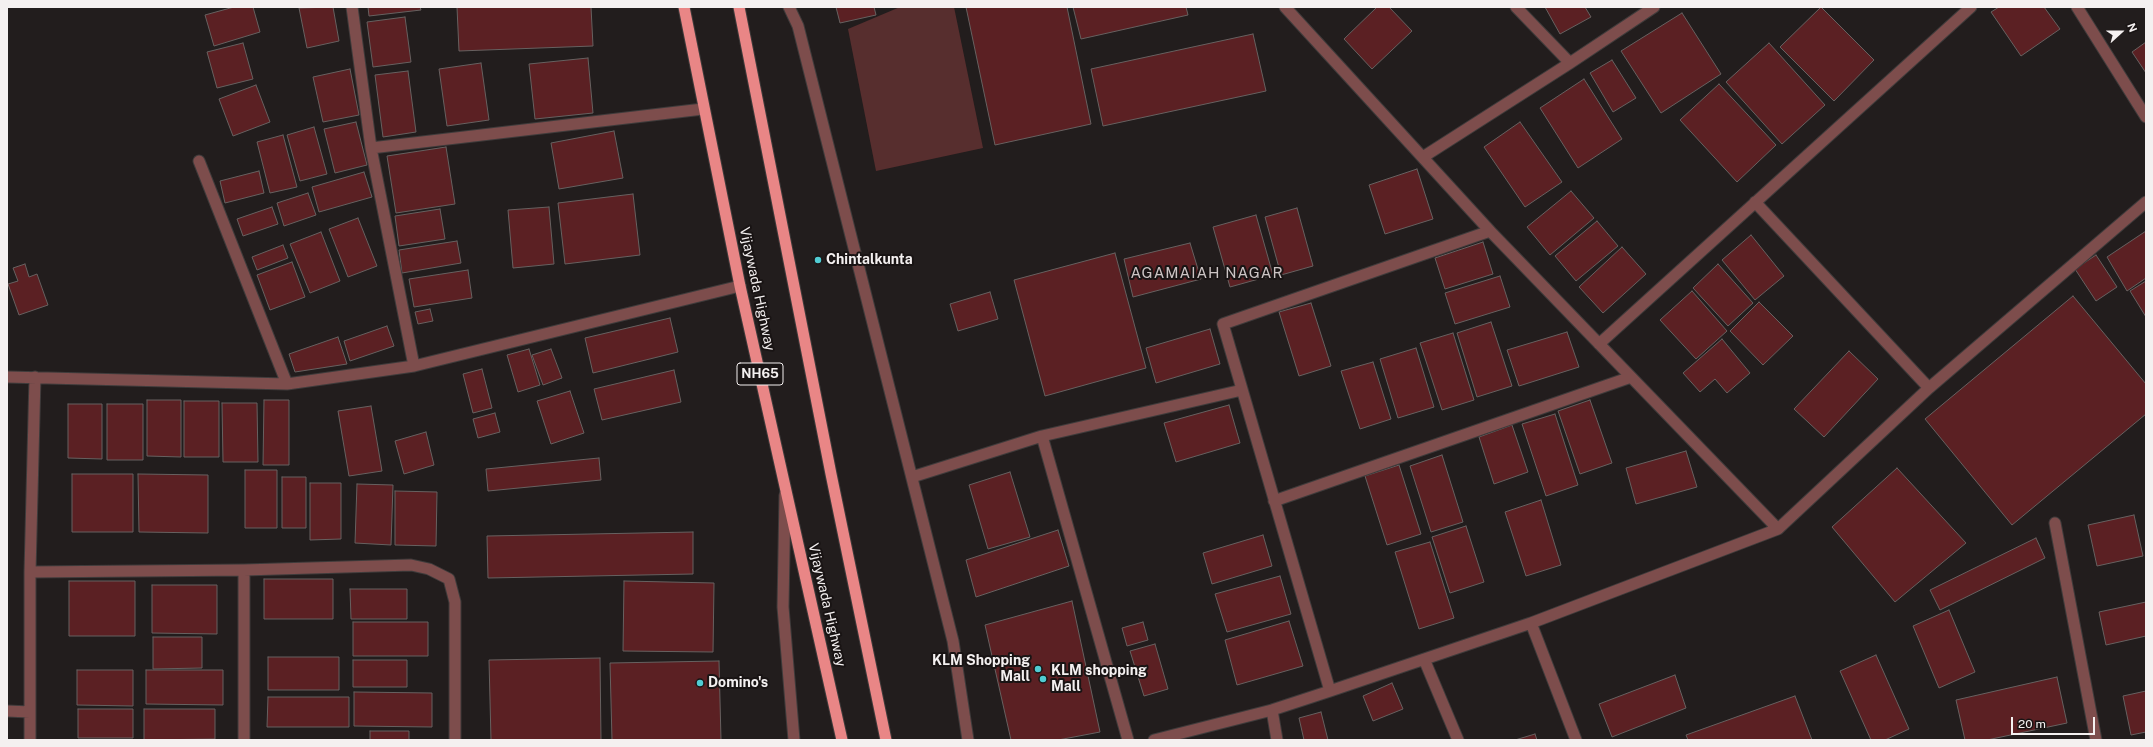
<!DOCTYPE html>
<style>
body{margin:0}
#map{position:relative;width:2153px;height:747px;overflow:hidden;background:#221d1d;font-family:"Public Sans",sans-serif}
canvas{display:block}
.frame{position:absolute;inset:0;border:8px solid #f4f0f0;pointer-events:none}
.north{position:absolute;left:2101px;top:12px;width:40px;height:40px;-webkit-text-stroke:3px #191414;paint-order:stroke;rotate:69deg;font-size:11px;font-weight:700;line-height:16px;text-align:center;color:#f4f0f0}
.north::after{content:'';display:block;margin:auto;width:14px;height:18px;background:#f4f0f0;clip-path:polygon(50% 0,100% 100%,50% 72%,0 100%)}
.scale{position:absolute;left:2011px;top:717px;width:84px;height:18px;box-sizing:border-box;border:2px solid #f4f0f0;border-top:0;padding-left:5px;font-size:12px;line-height:14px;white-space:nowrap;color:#f4f0f0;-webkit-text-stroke:3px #191414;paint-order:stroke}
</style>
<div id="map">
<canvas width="2153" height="747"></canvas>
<div class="frame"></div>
<div class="north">N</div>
<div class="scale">20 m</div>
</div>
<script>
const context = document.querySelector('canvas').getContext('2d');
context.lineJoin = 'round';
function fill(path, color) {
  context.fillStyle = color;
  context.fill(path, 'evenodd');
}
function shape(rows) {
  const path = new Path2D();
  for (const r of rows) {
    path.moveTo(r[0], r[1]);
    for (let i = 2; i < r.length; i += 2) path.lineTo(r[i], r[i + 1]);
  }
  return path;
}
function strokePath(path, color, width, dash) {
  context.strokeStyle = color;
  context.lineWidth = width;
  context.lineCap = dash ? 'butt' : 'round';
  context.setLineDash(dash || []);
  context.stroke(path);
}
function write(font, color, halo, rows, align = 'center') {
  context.font = font + ' "Public Sans",sans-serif';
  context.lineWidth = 4;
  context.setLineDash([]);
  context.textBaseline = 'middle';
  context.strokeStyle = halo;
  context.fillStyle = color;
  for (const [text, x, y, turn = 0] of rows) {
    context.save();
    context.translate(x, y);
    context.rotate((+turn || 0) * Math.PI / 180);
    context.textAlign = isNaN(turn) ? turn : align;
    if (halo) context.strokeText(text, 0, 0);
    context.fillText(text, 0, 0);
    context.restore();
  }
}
fill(shape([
 [900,7,954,7,983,148,876,171,848,29]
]), '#572e2e');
const building = shape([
 [234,7,253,7,260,32,214,46,205,15,234,7],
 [333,7,339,41,307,48,299,8,333,7],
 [368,7,420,7,421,10,369,16,368,7],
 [457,7,591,7,593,46,459,51,457,7],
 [836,7,874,7,876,15,840,23,836,7],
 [966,7,1067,7,1091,124,995,145,966,7],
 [1073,7,1186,7,1188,15,1081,39,1073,7],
 [1377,7,1389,7,1412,31,1372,69,1344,39,1377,7],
 [1545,7,1585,7,1591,17,1560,34,1545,7],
 [1821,7,1874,60,1834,101,1780,47,1821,7],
 [1999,7,2044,7,2060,29,2021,56,1991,12,1999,7],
 [1682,13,1721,74,1661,113,1621,51,1682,13],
 [405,17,411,62,373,67,367,22,405,17],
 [1253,34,1266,91,1103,126,1091,69,1253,34],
 [2146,42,2146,73,2132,52,2146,42],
 [243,43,253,79,217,88,207,52,243,43],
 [1769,43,1825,105,1782,144,1726,82,1769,43],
 [588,58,593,113,535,119,529,64,588,58],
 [1612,60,1636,98,1613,112,1590,73,1612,60],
 [481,63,489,120,447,126,439,69,481,63],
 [350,69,359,115,323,122,313,77,350,69],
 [408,71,416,132,383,137,375,75,408,71],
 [1584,79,1622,139,1578,168,1540,108,1584,79],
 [1719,84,1776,145,1737,182,1680,120,1719,84],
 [256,85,270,122,233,136,219,99,256,85],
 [356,122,367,165,335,173,324,129,356,122],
 [1520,122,1562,182,1525,207,1484,147,1520,122],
 [314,127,327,174,300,181,287,135,314,127],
 [614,131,623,178,559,189,551,143,614,131],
 [283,135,297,187,270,193,257,142,283,135],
 [446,147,455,204,396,213,387,156,446,147],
 [1417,169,1433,219,1385,234,1369,185,1417,169],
 [259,171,264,193,225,203,220,181,259,171],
 [364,172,372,197,319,212,312,187,364,172],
 [1571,191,1594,218,1550,255,1527,227,1571,191],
 [308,193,316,215,284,226,277,203,308,193],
 [633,194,640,255,565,264,558,203,633,194],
 [272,207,278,224,243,236,237,219,272,207],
 [549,207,554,264,513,268,508,210,549,207],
 [1297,208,1313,266,1281,275,1265,217,1297,208],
 [440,209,445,239,399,246,395,216,440,209],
 [1256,215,1273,275,1230,287,1213,227,1256,215],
 [358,218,377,266,348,277,329,229,358,218],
 [1597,221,1618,246,1576,281,1555,256,1597,221],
 [2146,231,2146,278,2127,291,2107,257,2146,231],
 [321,232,340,281,310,293,290,244,321,232],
 [1751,235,1784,276,1755,300,1722,260,1751,235],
 [457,241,461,263,402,273,399,250,457,241],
 [1483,242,1493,274,1445,289,1435,258,1483,242],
 [1190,243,1201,279,1133,297,1124,259,1190,243],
 [283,245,288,258,257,270,252,257,283,245],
 [1622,247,1646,274,1603,313,1579,287,1622,247],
 [1115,253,1146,368,1045,396,1014,280,1115,253],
 [2096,255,2117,287,2096,301,2075,269,2096,255],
 [292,262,305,297,270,310,257,275,292,262],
 [25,264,29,277,37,274,48,305,19,315,8,284,18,281,13,268,25,264],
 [1718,264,1753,303,1728,326,1693,288,1718,264],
 [468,270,472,298,414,307,409,279,468,270],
 [1500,276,1510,307,1455,324,1445,293,1500,276],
 [2146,281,2146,317,2130,291,2146,281],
 [1692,291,1727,331,1696,359,1660,320,1692,291],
 [990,292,998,319,958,331,950,304,990,292],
 [2073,296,2146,384,2146,414,2012,525,1925,419,2073,296],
 [1759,302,1793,336,1763,365,1730,331,1759,302],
 [1311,303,1331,366,1299,376,1279,312,1311,303],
 [430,309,433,321,418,324,415,312,430,309],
 [670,318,678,352,593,373,585,338,670,318],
 [1491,322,1512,386,1477,397,1457,333,1491,322],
 [387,326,394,346,350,361,344,341,387,326],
 [1210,329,1220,364,1156,383,1146,348,1210,329],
 [1567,332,1579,367,1519,386,1507,350,1567,332],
 [1453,333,1474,400,1442,410,1420,343,1453,333],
 [338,337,347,364,295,372,289,354,338,337],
 [1722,339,1750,373,1727,393,1715,379,1700,392,1683,373,1722,339],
 [1416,348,1434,407,1398,418,1380,359,1416,348],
 [529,349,540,385,518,392,507,355,529,349],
 [551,349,562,378,543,385,532,355,551,349],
 [1849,351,1878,379,1824,437,1794,409,1849,351],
 [1373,362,1391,419,1360,429,1341,371,1373,362],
 [482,369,492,408,473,413,463,374,482,369],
 [674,370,681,402,602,420,594,389,674,370],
 [570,391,584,433,551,444,537,401,570,391],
 [147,400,181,400,181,457,147,456,147,400],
 [264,400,289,400,289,465,263,465,264,400],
 [1590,400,1612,463,1580,474,1558,411,1590,400],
 [184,401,219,401,219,457,184,457,184,401],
 [222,403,257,403,258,462,223,462,222,403],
 [68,404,102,404,102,459,68,458,68,404],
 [107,404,143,404,143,460,107,460,107,404],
 [1229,405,1240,443,1176,462,1164,423,1229,405],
 [371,406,382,471,349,476,338,411,371,406],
 [495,413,500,432,478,438,473,419,495,413],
 [1555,414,1578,485,1546,496,1522,424,1555,414],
 [1512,425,1528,472,1494,484,1479,437,1512,425],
 [426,432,434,465,404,474,395,441,426,432],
 [1686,451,1697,487,1636,504,1626,468,1686,451],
 [1442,455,1463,522,1431,532,1410,466,1442,455],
 [599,458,601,480,488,491,486,469,599,458],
 [1399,465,1421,534,1387,545,1365,476,1399,465],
 [1897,468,1966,543,1895,602,1832,527,1897,468],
 [245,470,277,470,277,528,245,528,245,470],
 [1010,472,1030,537,988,549,969,485,1010,472],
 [72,474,133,474,133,532,72,532,72,474],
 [138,474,208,475,208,533,139,532,138,474],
 [282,477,306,477,306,528,282,528,282,477],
 [310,483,341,483,341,539,310,540,310,483],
 [357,484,393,485,391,545,355,543,357,484],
 [395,491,437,492,436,546,395,545,395,491],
 [1541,500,1561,565,1526,576,1505,512,1541,500],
 [2134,515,2143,556,2097,566,2088,525,2134,515],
 [1466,526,1484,582,1450,593,1432,537,1466,526],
 [1058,530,1069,566,976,597,966,560,1058,530],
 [693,532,693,574,488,578,487,536,693,532],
 [1263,535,1272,566,1212,584,1203,553,1263,535],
 [2036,538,2045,558,1940,610,1930,590,2036,538],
 [1430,542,1454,618,1419,629,1395,552,1430,542],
 [1280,576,1291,614,1227,632,1215,594,1280,576],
 [264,579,333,579,333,619,264,619,264,579],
 [69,581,135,581,135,636,69,636,69,581],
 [624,581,714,583,713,652,623,651,624,581],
 [152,585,217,585,217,634,152,633,152,585],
 [350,589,407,589,407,619,351,619,350,589],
 [1072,601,1100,732,1058,740,1011,740,985,625,1072,601],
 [2146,602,2146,636,2106,645,2099,612,2146,602],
 [1949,610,1975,672,1939,688,1913,626,1949,610],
 [1289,621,1303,666,1237,685,1225,640,1289,621],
 [353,622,428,622,428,656,353,656,353,622],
 [1143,622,1148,640,1127,646,1122,628,1143,622],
 [153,637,202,637,202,668,153,669,153,637],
 [1155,644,1168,689,1144,696,1130,651,1155,644],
 [1876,655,1909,729,1885,740,1871,740,1840,671,1876,655],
 [268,657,339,657,339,690,268,690,268,657],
 [600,658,601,740,491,740,489,660,600,658],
 [353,660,407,660,407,687,353,687,353,660],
 [719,661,721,740,612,740,610,663,719,661],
 [77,670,133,670,133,706,77,705,77,670],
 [146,670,223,670,223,705,146,704,146,670],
 [1675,675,1686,708,1612,737,1599,704,1675,675],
 [2057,677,2067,723,1987,740,1965,740,1956,700,2057,677],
 [1392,683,1403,709,1373,721,1363,696,1392,683],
 [2146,691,2146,732,2131,735,2123,696,2146,691],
 [354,692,432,693,432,727,354,726,354,692],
 [1795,696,1812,740,1688,740,1686,735,1795,696],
 [268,697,349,697,349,727,267,727,268,697],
 [78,709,133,709,133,738,78,738,78,709],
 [144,709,215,709,215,739,144,740,144,709],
 [1321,712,1328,740,1304,740,1299,718,1321,712],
 [370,731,409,731,409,740,370,740,370,731],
 [1535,734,1537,740,1515,740,1535,734]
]);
fill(building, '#5b2023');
strokePath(building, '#676160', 1);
const minor = shape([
 [352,7,371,148,414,366],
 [789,7,798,26,953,641,968,740],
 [1285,7,1490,231,1778,529,1929,388,2146,202],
 [1516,7,1570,63],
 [2077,7,2146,117],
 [371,148,703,109],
 [1423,157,1570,63,1654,7],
 [199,161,287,384],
 [1755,202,1929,388],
 [1599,344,1971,7],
 [7,377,287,384,414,366,740,286],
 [912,477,1042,436],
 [1274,501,1631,377],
 [2055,523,2096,740],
 [30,572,244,570,411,565,429,569,449,579,455,602,455,740],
 [1531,623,1576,740],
 [1424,659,1458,740],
 [1330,691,1223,324,1490,231],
 [1272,710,1277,740],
 [7,711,30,712],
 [30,740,30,572,35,377],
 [244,740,244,570],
 [1128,740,1042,436,1242,390],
 [1154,740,1272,710,1330,691,1531,623,1778,529]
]);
const tertiary = shape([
 [785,495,783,607,794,740]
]);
const trunk = shape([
 [684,7,740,286,842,740],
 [739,7,831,474,886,740]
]);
strokePath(minor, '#3f3b3b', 13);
strokePath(tertiary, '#3f3b3b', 13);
strokePath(trunk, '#3f3b3b', 13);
strokePath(minor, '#7d4d4c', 11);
strokePath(tertiary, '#7d4d4c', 11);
strokePath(trunk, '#e98686', 11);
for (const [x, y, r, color] of [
 [818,260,4,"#51ccd3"],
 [1038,669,4,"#51ccd3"],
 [1043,679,4,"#51ccd3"],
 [700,683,4,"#51ccd3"]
]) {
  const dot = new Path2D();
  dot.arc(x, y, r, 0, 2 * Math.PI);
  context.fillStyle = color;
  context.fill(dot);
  strokePath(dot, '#191414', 1.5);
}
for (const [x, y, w] of [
 [760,374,46]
]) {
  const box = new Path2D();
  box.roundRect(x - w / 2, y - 11, w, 22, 3);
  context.fillStyle = '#191414';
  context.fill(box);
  strokePath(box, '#f4f0f0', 1);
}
write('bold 13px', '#f4f0f0', null, [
 ["NH65",760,374]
]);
write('bold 14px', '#f4f0f0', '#191414', [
 ["Chintalkunta",826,260],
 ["KLM Shopping",1030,661,"right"],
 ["Mall",1030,677,"right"],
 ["KLM shopping",1051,671],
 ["Mall",1051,687],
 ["Domino's",708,683]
], 'left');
write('14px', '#f4f0f0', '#191414', [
 ["Vijaywada Highway",757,289,78],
 ["Vijaywada Highway",827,605,77]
]);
context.letterSpacing = '1px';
write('15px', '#ccc4c4', '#191414', [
 ["AGAMAIAH NAGAR",1207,273]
]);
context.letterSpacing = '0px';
</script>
